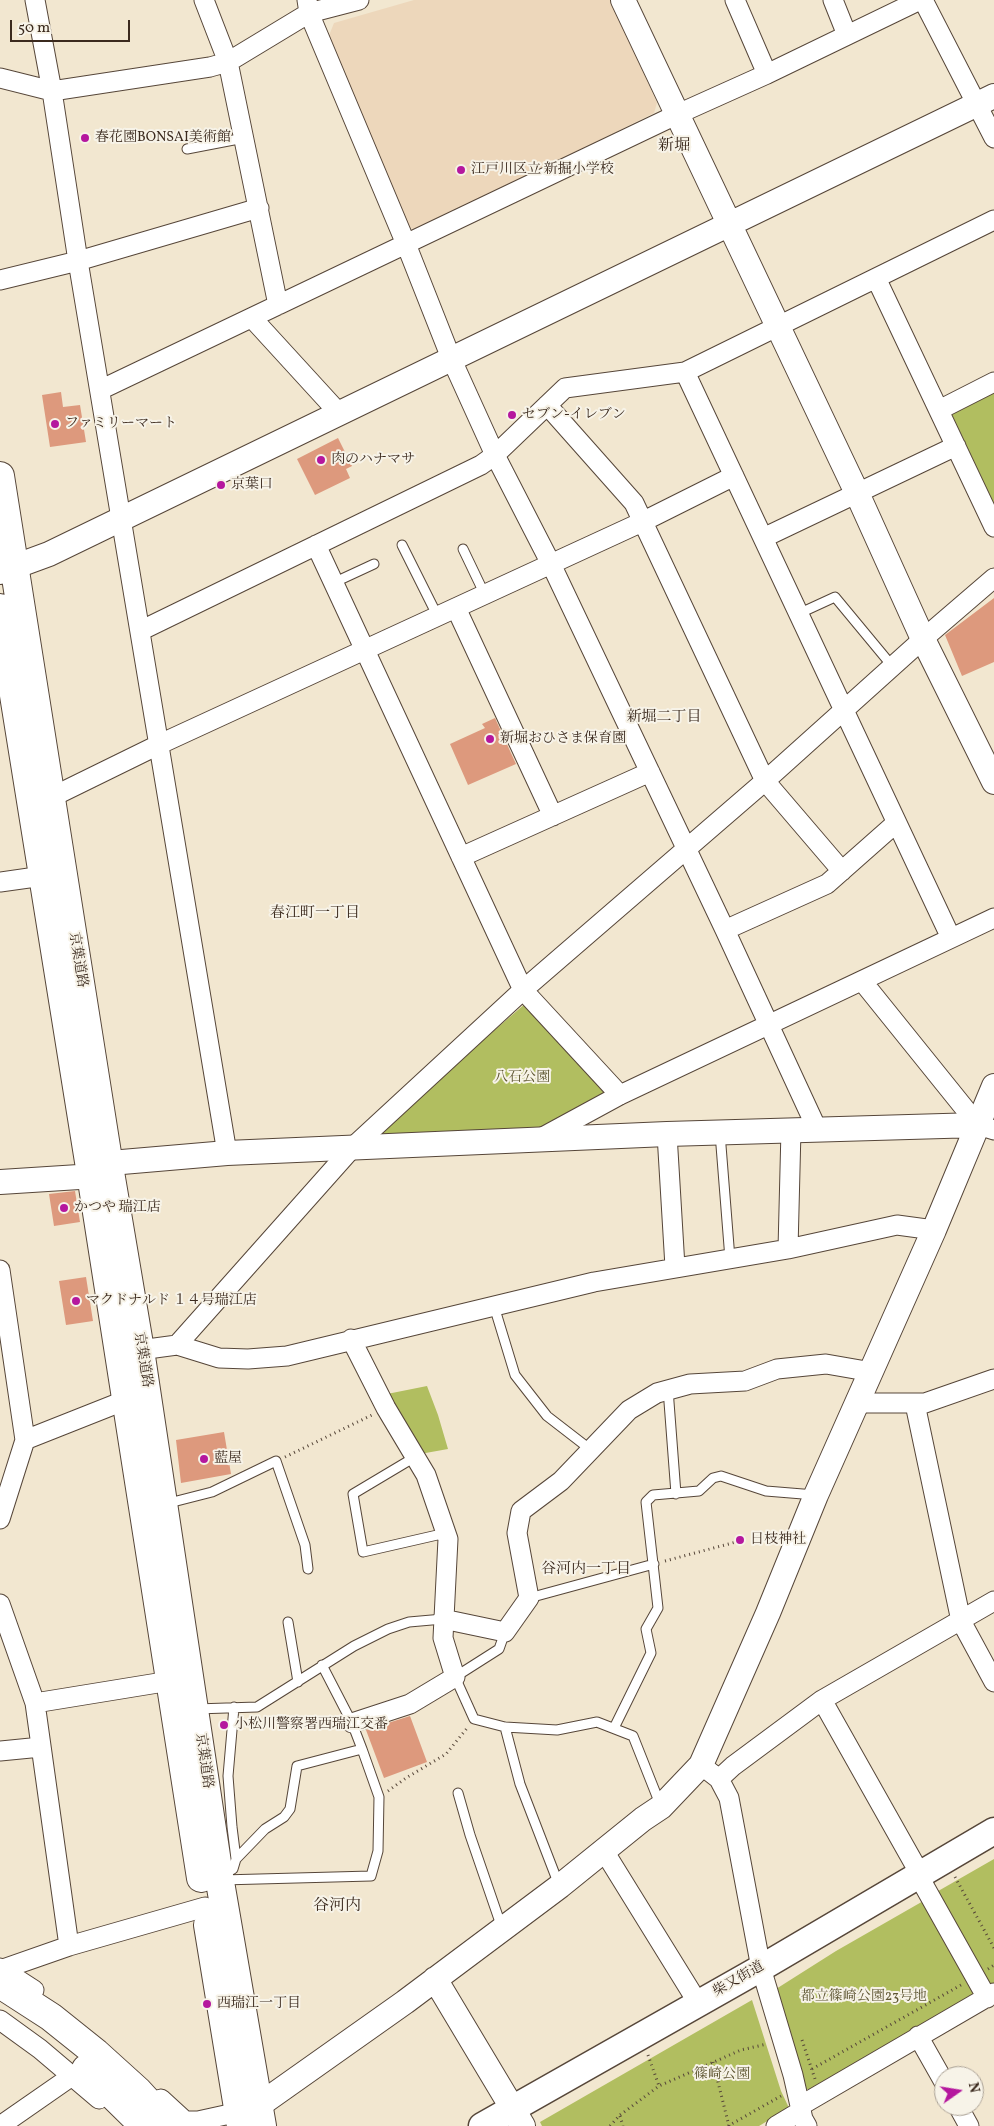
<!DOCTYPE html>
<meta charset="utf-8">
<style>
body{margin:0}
#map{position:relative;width:994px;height:2126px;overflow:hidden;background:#f2e7d0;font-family:Vollkorn,serif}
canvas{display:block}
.north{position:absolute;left:934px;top:2066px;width:50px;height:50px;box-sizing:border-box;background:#f7f3e8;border:1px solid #aca397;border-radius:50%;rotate:77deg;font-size:14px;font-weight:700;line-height:20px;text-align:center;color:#3b2a1e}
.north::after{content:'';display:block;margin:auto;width:18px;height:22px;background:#b5179e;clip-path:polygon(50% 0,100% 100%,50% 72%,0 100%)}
.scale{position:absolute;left:10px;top:20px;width:120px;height:22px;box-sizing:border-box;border:2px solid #3b2a1e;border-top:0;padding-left:6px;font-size:15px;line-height:18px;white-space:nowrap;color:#3b2a1e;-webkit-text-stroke:4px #f7f3e8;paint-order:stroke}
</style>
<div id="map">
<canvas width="994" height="2126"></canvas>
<div class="north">N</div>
<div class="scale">50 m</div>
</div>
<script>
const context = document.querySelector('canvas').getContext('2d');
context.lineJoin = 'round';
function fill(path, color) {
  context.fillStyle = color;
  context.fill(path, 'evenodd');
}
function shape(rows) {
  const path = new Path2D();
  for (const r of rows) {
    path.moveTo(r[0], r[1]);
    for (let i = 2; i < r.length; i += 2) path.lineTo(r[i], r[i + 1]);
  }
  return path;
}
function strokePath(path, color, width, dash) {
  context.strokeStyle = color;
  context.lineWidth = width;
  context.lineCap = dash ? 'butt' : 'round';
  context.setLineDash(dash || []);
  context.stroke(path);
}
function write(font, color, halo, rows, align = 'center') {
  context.font = font + ' Vollkorn,"Noto Serif JP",serif';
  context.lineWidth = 4;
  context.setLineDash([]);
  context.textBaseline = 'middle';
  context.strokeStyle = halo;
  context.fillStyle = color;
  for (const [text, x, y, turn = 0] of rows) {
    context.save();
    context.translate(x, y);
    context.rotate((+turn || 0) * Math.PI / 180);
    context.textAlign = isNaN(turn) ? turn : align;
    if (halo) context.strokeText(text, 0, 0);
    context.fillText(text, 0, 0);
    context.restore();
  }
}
fill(shape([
 [414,0,611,0,657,103,654,113,420,230,409,228,328,38,334,23]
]), '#edd7bb');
fill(shape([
 [994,390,994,504,951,413],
 [526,1003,607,1091,538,1132,382,1138,379,1130],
 [427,1386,438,1415,448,1449,420,1454,387,1394],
 [994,1859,994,1988,990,1990,933,1894],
 [925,1900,974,1994,815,2090,806,2089,776,1989,836,1951],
 [752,2000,781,2091,789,2108,759,2126,542,2126,540,2122]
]), '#b1be60');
fill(shape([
 [61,392,63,407,80,405,86,442,50,447,42,395],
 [338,438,352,466,346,469,350,478,315,495,297,459],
 [994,598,994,662,962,676,945,635],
 [495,718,516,764,468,785,450,744,485,728,482,724],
 [75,1191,80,1222,54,1226,49,1194],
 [86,1277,93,1321,66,1325,59,1281],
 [224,1432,231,1474,181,1483,176,1440],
 [410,1716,427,1762,384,1778,366,1730]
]), '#dd997d');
const service = shape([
 [187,149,244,138],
 [402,545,438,617],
 [463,549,485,595],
 [333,583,374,564],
 [798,614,835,597,893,667],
 [720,1133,730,1259],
 [494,1306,515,1375,547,1416,591,1450],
 [668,1389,676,1494],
 [415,1457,353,1494,363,1552,446,1533],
 [165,1504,212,1492,276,1461,305,1545,308,1569],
 [529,1598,654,1564],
 [288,1622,298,1682],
 [505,1632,499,1649,455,1677,474,1719,505,1727,557,1730,597,1722,633,1736,660,1804],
 [234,1707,228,1776,232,1827,236,1859],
 [196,1709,257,1707,354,1646,388,1629,409,1622,443,1619],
 [505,1727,520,1784,559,1885],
 [614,1728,651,1653,646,1629,658,1608,646,1502,653,1495,699,1491,713,1478,721,1476,766,1491,815,1495],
 [458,1793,470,1835,502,1928],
 [222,1875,233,1869,236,1859,265,1829,284,1817,290,1809,297,1766,362,1749,352,1723,322,1665],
 [222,1880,371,1876,378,1851,379,1797,362,1749]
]);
const minor = shape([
 [35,0,52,91,78,261,227,1153],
 [204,0,228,62,278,305],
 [307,0,309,13,406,244,451,358,495,455,551,564,725,930,817,1129],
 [735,0,767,74],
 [833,0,847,35],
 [923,0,994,138],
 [0,78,52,91,210,67,228,62,309,13,359,0],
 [876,278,994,527],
 [0,280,78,261,259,208],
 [252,318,338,412],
 [685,372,951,938],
 [100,390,678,114,767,74,920,0],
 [547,405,634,503,765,781,842,871],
 [939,410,994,382],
 [763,538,956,446],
 [316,545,523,990,620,1095],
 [456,608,553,816],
 [140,631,481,465,495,455,565,388,685,372,994,220],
 [52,797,158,745,642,522,734,476],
 [461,857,650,772],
 [0,882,43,876],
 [725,930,827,884,896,823],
 [862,981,978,1125,994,1130],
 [667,1134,675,1267],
 [539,1139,620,1095,994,918],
 [788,1249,791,1130],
 [0,1270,25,1440,0,1519],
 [351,1339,386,1408,426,1475,448,1539,443,1638,455,1677,410,1704,352,1723],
 [177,1345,219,1358,248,1359,287,1356,594,1282,788,1249,897,1225,934,1230],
 [140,1350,177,1345,354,1146,523,990,765,781,923,639,994,578],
 [858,1403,925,1403,994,1379],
 [915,1404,961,1621,994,1682],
 [25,1440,126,1400],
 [0,1604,35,1703,69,1946],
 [443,1619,505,1632,529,1598,517,1533,521,1511,561,1481,629,1410,657,1393,690,1384,745,1381,777,1369,826,1364,872,1372],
 [822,1700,920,1874],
 [35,1703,170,1681],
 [0,1751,41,1747],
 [701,1765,719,1779,729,1798,761,1968,793,2075,803,2119,807,2126],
 [719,1779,733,1766,822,1700,994,1601],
 [604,1851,698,2003],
 [918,1875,987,1998],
 [0,1968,34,1990],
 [3,1969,69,1946,205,1907],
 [0,2020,40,2049,99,2099],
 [918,2036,944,2082],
 [161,2099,185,2121,198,2121,239,2112],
 [800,2106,994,1993],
 [958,2106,969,2126],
 [0,2126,72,2076],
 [776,2126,801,2111]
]);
const tertiary = shape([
 [623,0,857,493,923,639,994,782],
 [0,572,49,554,994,96],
 [0,1182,79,1177,122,1162,227,1153,667,1134,978,1125],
 [435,1979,523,2126],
 [243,2110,258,2106,405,2002,560,1886,643,1819,661,1807,701,1765,768,1613,816,1495,934,1230,994,1086]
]);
const secondary = shape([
 [482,2126,761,1968,994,1831]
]);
const trunk = shape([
 [0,476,109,1166,140,1350,219,1876,262,2126],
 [0,608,91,1174,201,1878],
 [208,1925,241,2126]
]);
const motorway = shape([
 [0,1984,51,2017,96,2053,138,2091,170,2126],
 [86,2069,144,2126]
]);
strokePath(service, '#564639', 11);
strokePath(minor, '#564639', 21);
strokePath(tertiary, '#564639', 26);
strokePath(secondary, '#564639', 29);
strokePath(trunk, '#564639', 30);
strokePath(motorway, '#564639', 30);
strokePath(shape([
 [285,1457,372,1415],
 [665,1561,736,1542],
 [388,1791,406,1778,446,1754,468,1727],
 [955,1877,994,1948],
 [988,1969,994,1965],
 [802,2040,815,2079],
 [648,2055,659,2086],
 [713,2062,729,2126],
 [812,2069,961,1985],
 [620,2116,623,2126],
 [610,2126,620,2115,659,2086,741,2050,767,2044],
 [728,2126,781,2096]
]), '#564639', 3, [1, 4]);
strokePath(service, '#fff', 9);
strokePath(minor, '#fff', 19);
strokePath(tertiary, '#fff', 24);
strokePath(secondary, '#fff', 26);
strokePath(trunk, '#fff', 28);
strokePath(motorway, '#fff', 28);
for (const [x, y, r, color] of [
 [85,138,5,"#b5179e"],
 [461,170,5,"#b5179e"],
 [512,415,5,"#b5179e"],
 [55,424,5,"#b5179e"],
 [321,460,5,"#b5179e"],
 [221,485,5,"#b5179e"],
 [490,739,5,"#b5179e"],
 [64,1208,5,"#b5179e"],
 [76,1301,5,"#b5179e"],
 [204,1459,5,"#b5179e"],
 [740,1540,5,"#b5179e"],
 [224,1725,5,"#b5179e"],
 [207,2004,5,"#b5179e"]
]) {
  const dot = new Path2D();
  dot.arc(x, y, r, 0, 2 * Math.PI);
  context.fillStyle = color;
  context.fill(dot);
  strokePath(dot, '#f7f3e8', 2);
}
write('14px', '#3b2a1e', '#f7f3e8', [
 ["春花園BONSAI美術館",95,138],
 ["江戸川区立 新掘小学校",471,170],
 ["セブン-イレブン",522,415],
 ["ファミリーマート",65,424],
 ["肉のハナマサ",331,460],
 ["京葉口",231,485],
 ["新堀おひさま保育園",500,739],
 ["かつや 瑞江店",74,1208],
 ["マクドナルド １４号瑞江店",86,1301],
 ["藍屋",214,1459],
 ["日枝神社",750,1540],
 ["小松川警察署西瑞江交番",234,1725],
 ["西瑞江一丁目",217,2004]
], 'left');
write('14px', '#3b2a1e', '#f7f3e8', [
 ["京葉道路",77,960,81],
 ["京葉道路",142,1360,81],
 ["京葉道路",203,1761,82],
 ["柴又街道",739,1980,-30]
]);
write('14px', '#5e5632', '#f7f3e8', [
 ["八石公園",522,1078],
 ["都立篠崎公園23号地",864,1997],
 ["篠崎公園",722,2075]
]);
write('15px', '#3b2a1e', '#f7f3e8', [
 ["新堀二丁目",664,718],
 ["春江町一丁目",315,914],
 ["谷河内一丁目",586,1570]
]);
write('16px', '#3b2a1e', '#f7f3e8', [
 ["新堀",674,147],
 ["谷河内",337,1907]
]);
</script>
